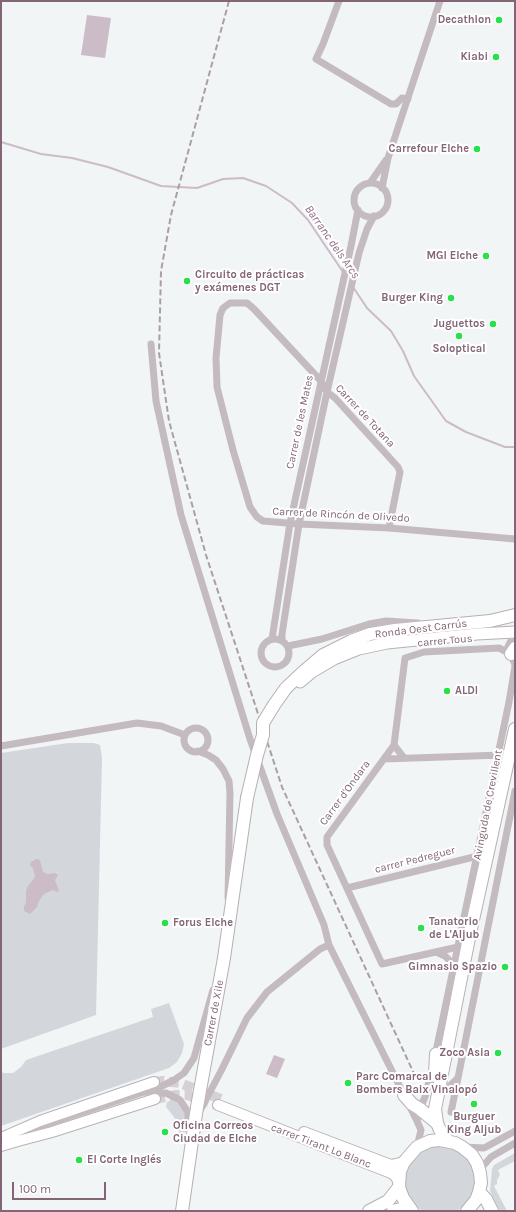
<!DOCTYPE html>
<meta charset="utf-8">
<style>
body{margin:0}
#map{position:relative;width:516px;height:1212px;overflow:hidden;background:#f2f5f5;font-family:Karla,sans-serif}
canvas{display:block}
.frame{position:absolute;inset:0;border:2px solid #826576;pointer-events:none}
.scale{position:absolute;left:12px;top:1182px;width:94px;height:18px;box-sizing:border-box;border:2px solid #826576;border-top:0;padding-left:5px;font-size:12px;line-height:14px;white-space:nowrap;color:#826576;-webkit-text-stroke:3px #fff;paint-order:stroke}
</style>
<div id="map">
<canvas width="516" height="1212"></canvas>
<div class="frame"></div>
<div class="scale">100 m</div>
</div>
<script>
const context = document.querySelector('canvas').getContext('2d');
context.lineJoin = 'round';
function fill(path, color) {
  context.fillStyle = color;
  context.fill(path, 'evenodd');
}
function shape(rows) {
  const path = new Path2D();
  for (const r of rows) {
    if (r.length === 3) {
      path.moveTo(r[0] + r[2], r[1]);
      path.arc(r[0], r[1], r[2], 0, 2 * Math.PI);
      continue;
    }
    path.moveTo(r[0], r[1]);
    for (let i = 2; i < r.length; i += 2) path.lineTo(r[i], r[i + 1]);
  }
  return path;
}
function strokePath(path, color, width, dash) {
  context.strokeStyle = color;
  context.lineWidth = width;
  context.lineCap = dash ? 'butt' : 'round';
  context.setLineDash(dash || []);
  context.stroke(path);
}
function write(font, color, halo, rows, align = 'center') {
  context.font = font + ' Karla,sans-serif';
  context.lineWidth = 4;
  context.setLineDash([]);
  context.textBaseline = 'middle';
  context.strokeStyle = halo;
  context.fillStyle = color;
  for (const [text, x, y, turn = 0] of rows) {
    context.save();
    context.translate(x, y);
    context.rotate((+turn || 0) * Math.PI / 180);
    context.textAlign = isNaN(turn) ? turn : align;
    if (halo) context.strokeText(text, 0, 0);
    context.fillText(text, 0, 0);
    context.restore();
  }
}
fill(shape([
 [68,743,94,743,100,745,102,758,96,1015,1,1049,1,753],
 [169,1003,184,1044,182,1053,177,1062,169,1068,1,1126,1,1072,4,1073,13,1073,21,1067,26,1060,153,1017,151,1009],
 [171,1100,175,1101,180,1105,184,1111,186,1117,186,1124,183,1142,181,1142,180,1140,178,1126,174,1117,166,1107,167,1102],
 [435,1145,457,1149,469,1159,472,1166,475,1181,474,1189,467,1203,457,1211,422,1211,413,1204,405,1190,404,1175,414,1155],
 [515,1153,515,1161,498,1170,500,1175,497,1180,497,1184,494,1186,507,1211,500,1211,490,1191,492,1169,494,1165]
]), '#d3d7dc');
fill(shape([
 [87,15,111,18,105,58,81,55],
 [36,859,40,860,43,872,47,874,55,873,58,875,55,880,59,891,57,892,53,890,44,894,39,901,37,907,30,914,24,911,24,907,26,902,26,891,28,886,35,877,33,868,30,865,31,862],
 [274,1055,285,1059,277,1078,266,1074]
]), '#cbbcc8');
strokePath(shape([
 [1,142,41,154,72,158,108,167,161,186,197,188,223,179,243,178,266,186,292,203,308,220,343,272],
 [353,287,367,308,391,331,403,351,414,376,446,421,466,432,505,447,515,447]
]), '#cbbcc8', 2);
strokePath(shape([
 [154,1082,163,1081,180,1083,221,1099],
 [155,1099,176,1095,187,1095,218,1105]
]), '#d6d1d5', 10, [10, 5]);
const secondary = shape([
 [218,1105,391,1173,395,1176,399,1182],
 [304,1132,391,1165,404,1162],
 [1,1138,40,1121,154,1082],
 [1,1146,18,1141,52,1132,155,1099]
]);
const primary = shape([
 [300,682,312,672,334,659,359,649,387,643,477,634,515,632]
]);
const trunk = shape([
 [511,654,515,648],
 [286,688,303,672,323,655,351,641,370,634,395,630,490,621,515,615],
 [435,1076,436,1054],
 [404,1095,412,1104,420,1109,437,1123],
 [448,1141,440,1130,437,1123,435,1109,469,938,515,729],
 [479,1192,486,1199,492,1211],
 [182,1211,197,1107,224,958,247,798],
 [369,1211,388,1201,399,1187],
 [393,1211,408,1207],
 [412,1211,403,1198,399,1187,400,1171,404,1162,417,1147,430,1141,440,1140,455,1143,462,1147,472,1155,477,1163,480,1173,481,1183,479,1192,476,1200,467,1211]
]);
strokePath(secondary, '#bab0b6', 12);
strokePath(primary, '#b8afb4', 13);
strokePath(trunk, '#b7afb3', 14);
strokePath(shape([
 [339,1,323,44,316,59,391,104,396,104,402,98,408,99],
 [370,183,386,160],
 [371,200,17],
 [382,188,388,158,440,1],
 [151,344,156,401,181,515,250,739,277,814,324,925,329,945],
 [389,528,400,472,398,467,335,398,327,392,321,381,254,309,247,303,230,303,223,308,220,315,216,358,217,387,233,450,250,507,257,517,263,521,299,524,389,528,515,539],
 [275,653,14],
 [272,639,290,523,351,246,358,210],
 [282,641,282,634,299,524,327,392,359,253,367,229,374,216],
 [288,646,322,639,369,624,386,621,418,623],
 [506,651,515,632],
 [196,740,12],
 [394,745,404,758],
 [1,746,137,723,161,726,185,735],
 [198,751,208,755,216,760,223,769,229,781,230,793,228,898],
 [384,759,502,755],
 [347,888,482,855],
 [458,947,382,964,327,845,327,837,394,745,405,658,424,652,499,648,511,654,515,665],
 [436,952,445,956,452,963,453,968],
 [435,1056,509,702,515,666],
 [148,1094,166,1093,180,1100,188,1112,188,1129],
 [439,1096,458,1078,515,791],
 [200,1111,222,1069,247,1018,267,992,320,949,329,945,417,1121],
 [451,1112,458,1078],
 [32,1129,162,1086,174,1080,184,1073,194,1058,213,990],
 [417,1147,421,1130,417,1121,419,1111,425,1097,432,1070],
 [464,1147,484,1148,515,1131],
 [480,1173,483,1166,491,1157,515,1143]
]), '#c4bbc0', 7);
strokePath(secondary, '#fff', 10);
strokePath(primary, '#fff', 11);
strokePath(trunk, '#fff', 12);
strokePath(shape([
 [229,1,171,215,161,271,159,353,169,421,206,555,282,787,416,1078]
]), '#ab9fa6', 2, [6, 3]);
const trunkBridge = shape([
 [247,798,257,755,263,735,263,723,274,705,286,688]
]);
strokePath(trunkBridge, '#b7afb3', 14, []);
strokePath(trunkBridge, '#fff', 12);
for (const [x, y, r, color] of [
 [499,20,4,"#27e04a"],
 [496,57,4,"#27e04a"],
 [477,149,4,"#27e04a"],
 [486,256,4,"#27e04a"],
 [187,281,4,"#27e04a"],
 [451,298,4,"#27e04a"],
 [493,324,4,"#27e04a"],
 [459,336,4,"#27e04a"],
 [447,691,4,"#27e04a"],
 [165,923,4,"#27e04a"],
 [421,928,4,"#27e04a"],
 [505,967,4,"#27e04a"],
 [498,1053,4,"#27e04a"],
 [348,1083,4,"#27e04a"],
 [474,1104,4,"#27e04a"],
 [165,1132,4,"#27e04a"],
 [79,1160,4,"#27e04a"]
]) {
  const dot = new Path2D();
  dot.arc(x, y, r, 0, 2 * Math.PI);
  context.fillStyle = color;
  context.fill(dot);
  strokePath(dot, '#fff', 1.5);
}
write('bold 11px', '#826576', '#fff', [
 ["Decathlon",491,20],
 ["Kiabi",488,57],
 ["Carrefour Elche",469,149],
 ["MGI Elche",478,256],
 ["Circuito de prácticas",195,275,"left"],
 ["y exámenes DGT",195,288,"left"],
 ["Burger King",443,298],
 ["Juguettos",485,324],
 ["Soloptical",459,349,"center"],
 ["ALDI",455,691,"left"],
 ["Tanatorio",429,922,"left"],
 ["de L'Aljub",429,935,"left"],
 ["Forus Elche",173,923,"left"],
 ["Gimnasio Spazio",497,967],
 ["Zoco Asia",490,1053],
 ["Parc Comarcal de",356,1077,"left"],
 ["Bombers Baix Vinalopó",356,1090,"left"],
 ["Burguer",474,1117,"center"],
 ["King Aljub",474,1130,"center"],
 ["Oficina Correos",173,1126,"left"],
 ["Ciudad de Elche",173,1139,"left"],
 ["El Corte Inglés",87,1160,"left"]
], 'right');
write('11px', '#826576', '#fff', [
 ["Carrer de Totana",365,416,47],
 ["Carrer de les Mates",300,422,-78],
 ["Carrer de Rincón de Olivedo",341,515,3],
 ["Ronda Oest Carrús",421,629,-7],
 ["carrer Tous",445,641,-5],
 ["Carrer d'Ondara",345,793,-54],
 ["Avinguda de Crevillent",488,805,-79],
 ["carrer Pedreguer",415,860,-14],
 ["Carrer de Xile",214,1013,-79],
 ["carrer Tirant Lo Blanc",321,1146,21]
]);
write('italic 12px', '#8d6a85', '#fff', [
 ["Barranc dels Arcs",332,242,55]
]);
</script>
